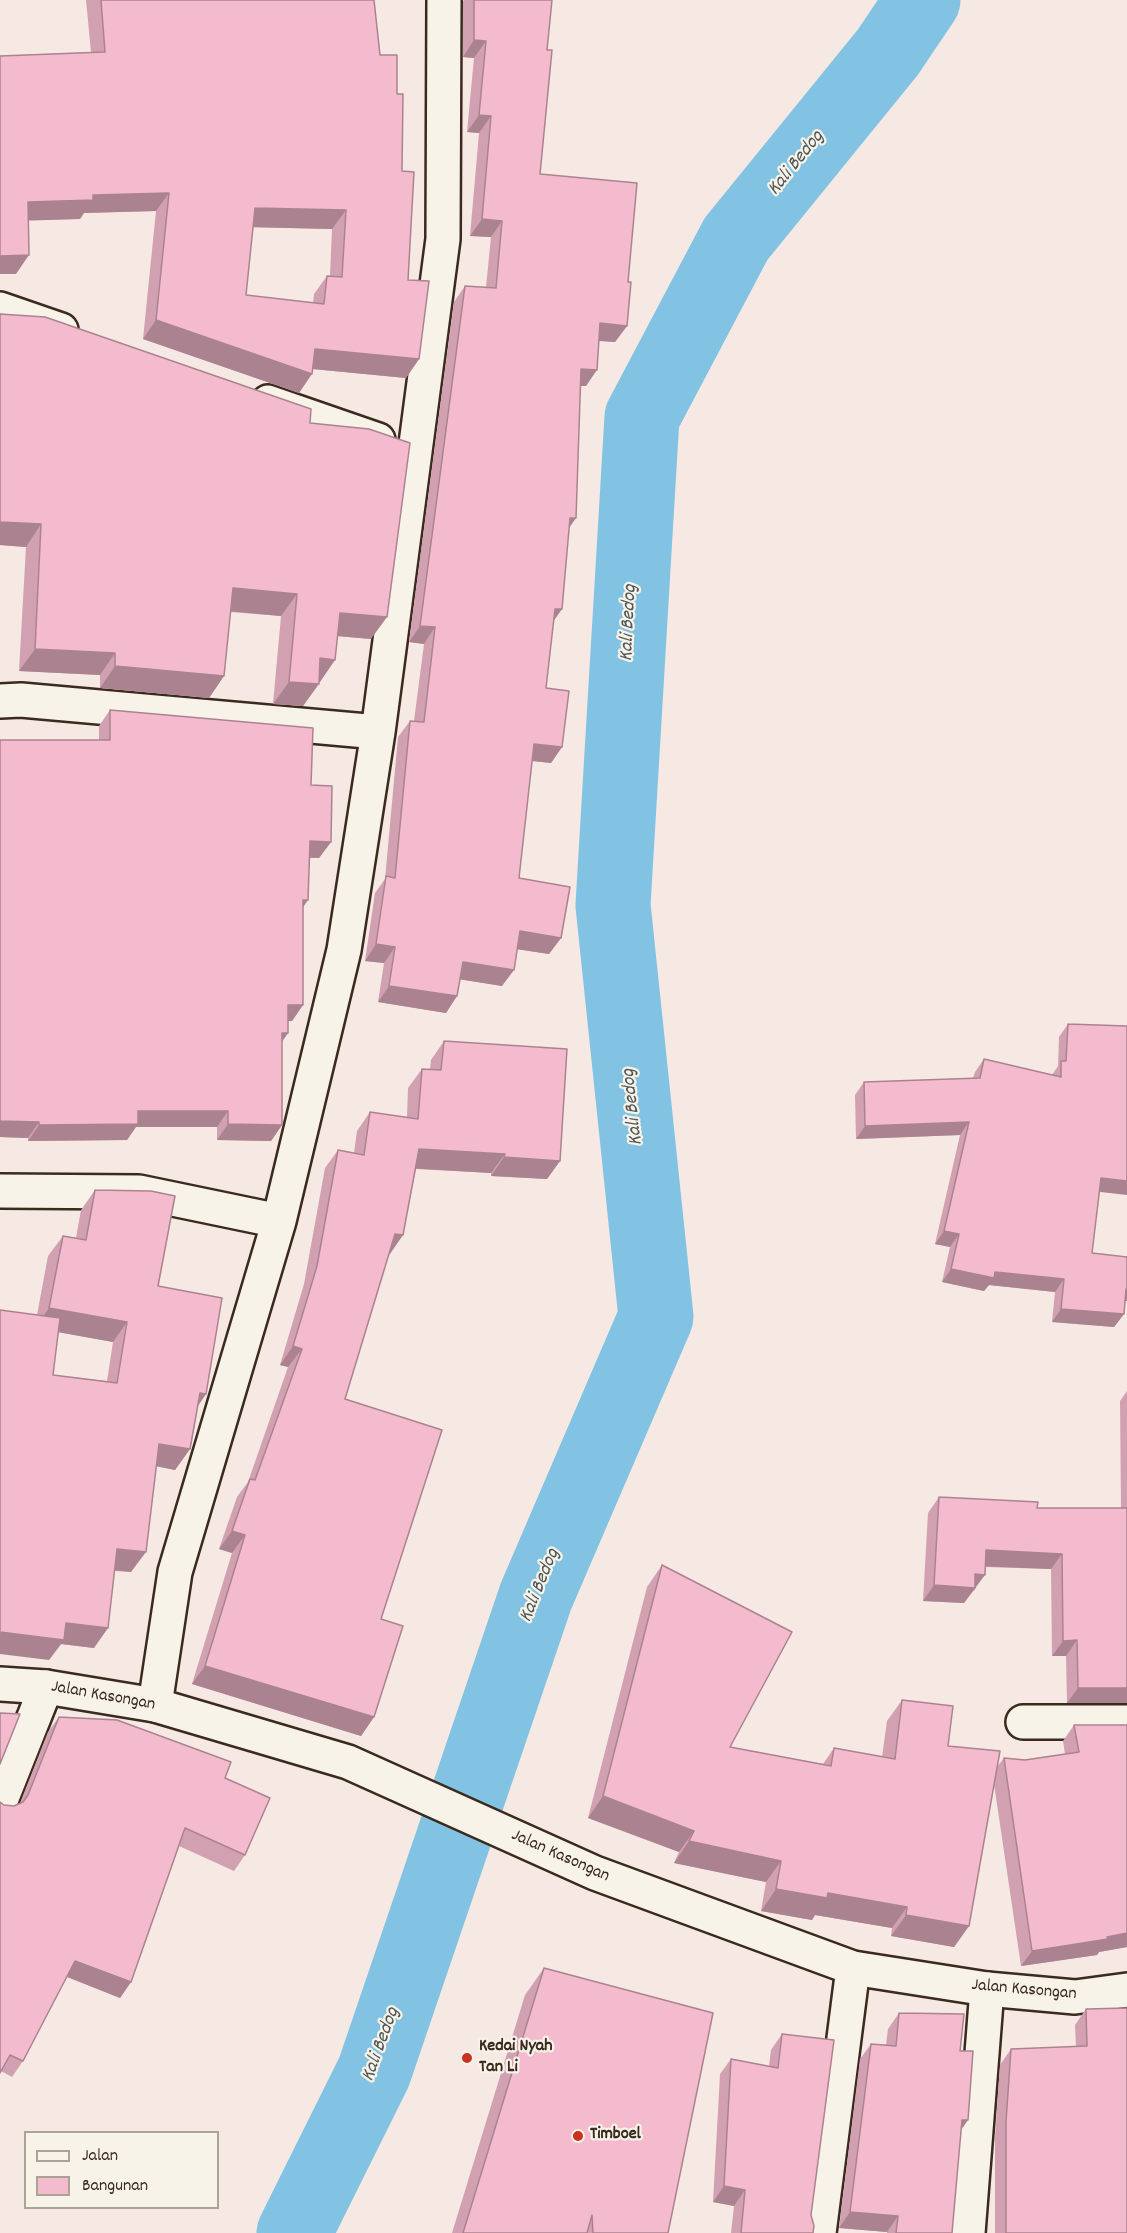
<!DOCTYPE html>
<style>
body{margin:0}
#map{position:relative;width:1127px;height:2233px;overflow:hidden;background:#f6e8e3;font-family:Dekko,sans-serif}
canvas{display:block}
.legend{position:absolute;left:24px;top:2131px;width:195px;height:78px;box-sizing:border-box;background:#f7f3e8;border:2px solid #aca397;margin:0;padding:8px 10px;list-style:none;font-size:18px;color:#3b2a1e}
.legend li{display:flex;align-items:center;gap:12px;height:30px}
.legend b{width:30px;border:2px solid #aca397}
</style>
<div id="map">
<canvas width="1127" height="2233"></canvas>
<ul class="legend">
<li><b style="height:8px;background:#f7f3e8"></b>Jalan</li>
<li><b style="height:16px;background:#f4bbce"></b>Bangunan</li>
</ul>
</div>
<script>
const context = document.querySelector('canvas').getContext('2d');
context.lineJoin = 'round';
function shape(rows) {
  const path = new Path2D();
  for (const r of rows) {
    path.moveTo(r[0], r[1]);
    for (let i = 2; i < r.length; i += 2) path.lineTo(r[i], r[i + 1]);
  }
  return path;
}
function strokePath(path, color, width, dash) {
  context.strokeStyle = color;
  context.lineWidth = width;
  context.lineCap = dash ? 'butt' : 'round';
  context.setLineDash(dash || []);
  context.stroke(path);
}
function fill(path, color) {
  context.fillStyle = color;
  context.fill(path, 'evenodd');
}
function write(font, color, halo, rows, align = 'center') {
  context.font = font + ' Dekko,sans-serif';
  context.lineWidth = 4.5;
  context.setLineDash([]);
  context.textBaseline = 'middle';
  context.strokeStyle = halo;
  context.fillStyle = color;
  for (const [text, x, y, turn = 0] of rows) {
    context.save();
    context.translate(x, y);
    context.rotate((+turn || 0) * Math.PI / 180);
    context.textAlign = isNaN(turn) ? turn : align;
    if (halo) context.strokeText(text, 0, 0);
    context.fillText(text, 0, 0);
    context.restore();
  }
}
strokePath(shape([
 [294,2233,374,2072,536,1596,656,1317,613,905,642,417,736,239,888,52,923,0]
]), '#82c3e3', 75);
const minor = shape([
 [0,309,61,330],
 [268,402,378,440],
 [0,701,21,700,378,732],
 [0,1191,139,1192,279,1221],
 [155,1705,175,1572,279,1221,344,950,378,732,443,239,444,0],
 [1023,1722,1127,1722],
 [0,1803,46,1687],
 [819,2233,853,1968],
 [968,2233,987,1989]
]);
const major = shape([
 [0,1684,46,1687,155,1705,348,1762,595,1873,853,1968,987,1989,1075,1997,1127,1990]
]);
strokePath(minor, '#3b2a1e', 38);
strokePath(major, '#3b2a1e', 38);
strokePath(minor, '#f7f3e8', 33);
strokePath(major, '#f7f3e8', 33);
fill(shape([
 [86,0,374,0,380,55,397,94,408,280,419,359,406,378,313,369,299,393,143,339,156,211,84,213,80,219,29,220,16,274,0,274,0,56,91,52],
 [253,227,332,229,330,276,327,276,314,294,313,303,246,295],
 [464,0,552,0,547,50,540,174,628,282,627,326,615,342,599,341,586,386,580,386,562,609,553,621,546,688,562,747,551,763,532,761,519,878,561,938,549,954,517,949,502,986,460,979,457,996,446,1013,378,1002,384,963,365,961,375,893,385,879,398,737,410,721,414,721,424,644,409,642,454,302,465,286,486,287,491,237,470,236,479,133,467,132,474,58,463,57,463,1],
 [0,314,310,423,371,639,338,636,320,682,319,682,303,706,273,704,281,616,230,612,224,676,209,698,100,688,100,675,19,671,26,547,0,545],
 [110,710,311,785,331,842,319,858,310,858,303,908,303,1005,292,1021,288,1021,288,1033,282,1041,282,1125,271,1141,217,1140,217,1127,136,1127,127,1140,28,1141,28,1138,0,1137,0,740,99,740,99,726],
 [1068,1024,1099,1191,1092,1253,1127,1257,1127,1301,1125,1301,1124,1314,1114,1327,1052,1322,1055,1292,989,1285,984,1291,942,1282,950,1247,935,1244,960,1135,856,1139,855,1095,864,1082,973,1078,975,1072,984,1059,1052,1075,1058,1066,1059,1037],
 [444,1041,560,1161,547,1179,491,1176,491,1173,416,1169,403,1235,389,1254,345,1399,381,1619,374,1717,361,1736,192,1684,232,1553,219,1549,237,1497,248,1482,288,1367,280,1365,304,1284,325,1168,338,1150,354,1153,357,1131,370,1112,407,1117,408,1088,422,1069,430,1069,431,1060],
 [95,1190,158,1286,206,1394,198,1406,190,1449,175,1470,156,1466,131,1572,115,1571,94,1648,61,1644,49,1660,37,1315,48,1256,63,1236,76,1238,81,1210],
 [58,1332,113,1342,107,1381,53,1375],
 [1127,1391,1127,1703,1067,1703,1066,1656,1052,1656,1051,1569,985,1567,974,1591,973,1591,964,1603,923,1601,928,1513,939,1497,1037,1508,1121,1508,1120,1401],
 [662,1565,730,1747,823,1764,834,1748,882,1757,887,1721,902,1700,948,1746,997,1767,1004,1758,1025,1760,1065,1754,1063,1741,1074,1725,1127,1725,1127,1947,1099,1952,1097,1955,1021,1966,994,1784,969,1926,954,1947,891,1936,892,1928,815,1915,812,1920,761,1911,766,1882,674,1863,679,1852,588,1818,647,1587],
 [59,1717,225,1778,245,1855,234,1871,179,1846,131,1982,120,1998,67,1977,23,2061,12,2077,1,2071,4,1805,14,1806,20,1803,48,1732],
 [544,1968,668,2233,452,2233,525,1995],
 [1086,2009,1127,2233,995,2233,995,2138,1000,2065,1011,2049,1076,2047,1075,2025],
 [899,2013,960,2051,961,2130,952,2233,887,2233,887,2232,839,2228,860,2059,871,2044,886,2045,888,2029],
 [782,2034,811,2215,813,2233,731,2233,734,2206,713,2202,720,2074,731,2059,769,2066,771,2050]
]), '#d2a1b1');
fill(shape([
 [474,40,486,41,474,58,463,57],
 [479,115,491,116,479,133,467,132],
 [169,193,156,211,84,213,80,219,15,221,28,202,93,195],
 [255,208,346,210,332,229,242,227],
 [482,219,502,221,491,237,470,236],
 [29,255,16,274,0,274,0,256],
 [156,320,312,374,299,393,143,339],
 [600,323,627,326,615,342,588,340],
 [315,349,419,359,406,378,302,368],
 [581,369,597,370,586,386,570,386],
 [570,518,576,518,565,534],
 [0,522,41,524,26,547,0,545],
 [233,588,297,594,281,616,217,610],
 [555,609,562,609,550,626],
 [340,613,387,617,371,639,324,635],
 [420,626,435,627,424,644,409,642],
 [35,649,115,653,100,675,19,671],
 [320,658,335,660,320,682,304,680],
 [115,666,224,676,209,698,100,688],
 [289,682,319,684,303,706,273,704],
 [534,744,562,747,551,763,523,760],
 [310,841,331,842,319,858,299,857],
 [303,900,308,900,297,916],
 [520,931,561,938,549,954,509,948],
 [376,944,395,947,384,963,365,961],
 [463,962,514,970,502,986,451,978],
 [389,986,457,996,446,1013,378,1002],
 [288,1005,303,1005,292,1021,277,1021],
 [282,1033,288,1033,277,1049],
 [138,1111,228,1111,217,1127,136,1127,127,1140,28,1141,39,1125],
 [0,1121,39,1122,28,1138,0,1137],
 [969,1122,960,1135,856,1139,865,1126],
 [228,1124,282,1125,271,1141,217,1140],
 [419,1149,505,1154,491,1173,406,1168],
 [504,1157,560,1161,547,1179,491,1176],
 [1101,1178,1127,1181,1127,1195,1092,1191],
 [944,1231,959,1234,950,1247,935,1244],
 [395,1234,403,1235,390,1254,382,1253],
 [951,1269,995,1272,1064,1279,1055,1292,989,1285,984,1291,942,1282],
 [1126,1289,1127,1289,1127,1301,1117,1302],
 [49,1308,127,1322,113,1342,35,1328],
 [1061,1309,1124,1314,1114,1327,1052,1322],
 [293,1346,302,1349,288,1367,280,1365],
 [200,1393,206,1394,192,1414],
 [159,1444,190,1449,175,1470,145,1464],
 [232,1531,245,1535,232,1553,219,1549],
 [117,1549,146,1552,131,1572,103,1569],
 [986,1550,1062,1554,1051,1569,975,1566],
 [975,1574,985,1575,964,1603,923,1601,934,1585],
 [66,1623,108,1628,94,1648,61,1644,49,1660,0,1654,0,1632],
 [1077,1640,1066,1656,1052,1656,1063,1641],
 [205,1666,374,1717,361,1736,192,1684],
 [1078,1688,1127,1688,1127,1703,1067,1703],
 [603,1796,694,1831,679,1852,588,1818],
 [689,1841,781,1861,766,1882,674,1863],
 [776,1889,828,1893,907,1907,892,1928,815,1915,812,1920,761,1911],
 [906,1915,969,1926,954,1947,891,1936],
 [1127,1933,1127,1947,1099,1952,1097,1955,1021,1966,1032,1951],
 [75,1961,131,1982,120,1998,65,1976],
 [962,2120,968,2120,957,2136],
 [724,2186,745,2190,734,2206,713,2202],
 [850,2212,898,2216,887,2232,839,2228]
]), '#ab8390');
const building = shape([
 [101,0,374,0,380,55,397,55,397,94,403,94,402,171,414,172,408,280,429,281,419,359,315,349,312,374,156,320,169,193,93,195,93,200,28,202,29,255,0,256,0,56,105,52,101,0],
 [255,208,346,210,342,277,327,276,324,304,246,295,255,208],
 [474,0,552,0,547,50,552,50,540,174,637,183,628,282,631,282,627,326,600,323,597,370,581,369,576,518,570,518,562,609,555,609,546,688,569,691,562,747,534,744,519,878,570,887,561,938,520,931,514,970,463,962,457,996,389,986,395,947,376,944,386,876,395,878,410,721,424,722,435,627,420,626,465,286,496,288,502,221,482,219,491,116,479,115,486,41,474,40,474,0],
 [0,314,45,317,311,409,310,423,369,429,410,443,387,617,340,613,335,660,320,658,319,684,289,682,297,594,233,588,224,676,115,666,115,653,35,649,41,524,0,522,0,314],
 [110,710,313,728,311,785,332,786,331,842,310,841,308,900,303,900,303,1005,288,1005,288,1033,282,1033,282,1125,228,1124,228,1111,138,1111,138,1124,39,1125,39,1122,0,1121,0,740,110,740,110,710],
 [1068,1024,1127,1026,1127,1181,1101,1178,1092,1253,1127,1257,1127,1289,1126,1289,1124,1314,1061,1309,1064,1279,995,1272,994,1278,951,1269,959,1234,944,1231,969,1122,865,1126,864,1082,980,1078,984,1059,1061,1077,1061,1061,1066,1061,1068,1024],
 [444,1041,567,1049,560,1161,504,1157,505,1154,419,1149,403,1235,395,1234,345,1399,442,1430,381,1619,403,1626,374,1717,205,1666,245,1535,232,1531,250,1479,255,1480,302,1349,293,1346,317,1266,338,1150,364,1155,370,1112,418,1119,422,1069,441,1070,444,1041],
 [95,1190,151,1191,175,1196,158,1286,222,1298,206,1394,200,1393,190,1449,159,1444,146,1552,117,1549,108,1628,66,1623,64,1640,0,1632,0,1310,60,1318,53,1375,117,1383,127,1322,49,1308,63,1236,86,1240,95,1190],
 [939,1497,1038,1502,1037,1508,1127,1508,1127,1688,1078,1688,1077,1640,1063,1641,1062,1554,986,1550,985,1575,975,1574,975,1588,934,1585,939,1497],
 [662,1565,792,1632,730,1747,831,1766,834,1748,895,1759,902,1700,953,1706,948,1746,1000,1751,969,1926,906,1915,907,1907,828,1893,827,1898,776,1889,781,1861,689,1841,694,1831,603,1796,662,1565],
 [0,1713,20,1714,0,1764,0,1713],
 [59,1717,117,1720,231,1762,225,1778,270,1798,245,1855,185,1828,131,1982,75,1961,23,2061,10,2055,0,2073,0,1802,4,1805,14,1806,23,1802,28,1795,59,1717],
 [1074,1725,1127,1725,1127,1933,1107,1937,1108,1939,1032,1951,1004,1758,1025,1760,1079,1752,1074,1725],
 [544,1968,713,2013,668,2233,593,2233,592,2215,587,2233,463,2233,544,1968],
 [1127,2008,1127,2233,1006,2233,1006,2122,1011,2049,1087,2046,1086,2009,1127,2008],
 [899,2013,964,2014,960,2051,973,2051,968,2120,962,2120,952,2233,896,2233,898,2216,850,2212,871,2044,896,2046,899,2013],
 [782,2034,834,2040,811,2215,814,2226,813,2233,741,2233,745,2190,724,2186,731,2059,778,2068,782,2034]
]);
fill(building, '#f4bbce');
strokePath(building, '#ab8390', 1.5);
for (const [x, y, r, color] of [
 [467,2058,6,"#c8321e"],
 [578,2136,6,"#c8321e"]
]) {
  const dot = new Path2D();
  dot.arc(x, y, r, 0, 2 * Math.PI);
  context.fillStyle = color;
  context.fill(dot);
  strokePath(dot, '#f7f3e8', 2);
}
write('18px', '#3b2a1e', '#f7f3e8', [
 ["Jalan Kasongan",103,1697,10],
 ["Jalan Kasongan",560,1857,24],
 ["Jalan Kasongan",1024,1991,5]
]);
write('bold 18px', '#3b2a1e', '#f7f3e8', [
 ["Kedai Nyah",479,2048],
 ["Tan Li",479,2069],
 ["Timboel",590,2136]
], 'left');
write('italic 20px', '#505859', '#f7f3e8', [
 ["Kali Bedog",797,164,-51],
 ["Kali Bedog",630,623,-87],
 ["Kali Bedog",634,1107,-96],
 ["Kali Bedog",541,1586,-68],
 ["Kali Bedog",382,2045,-70]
]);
</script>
